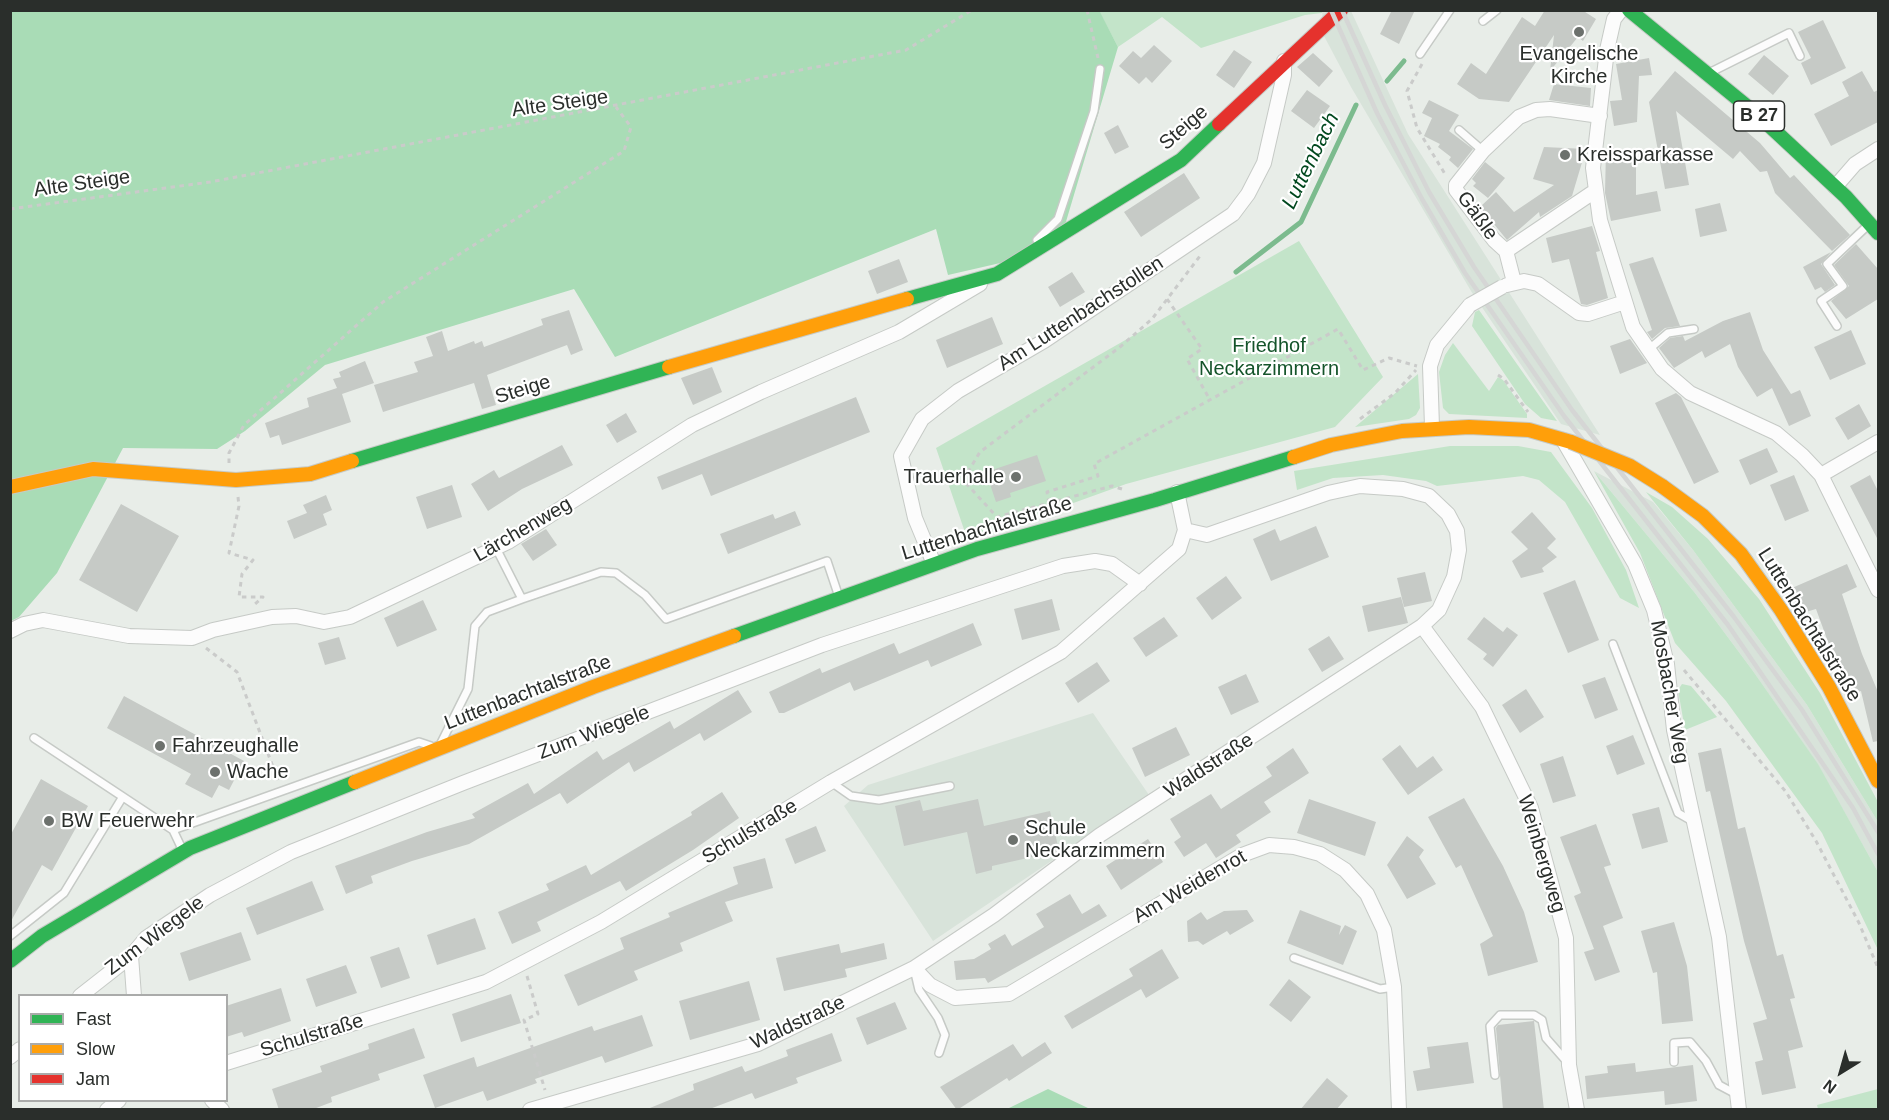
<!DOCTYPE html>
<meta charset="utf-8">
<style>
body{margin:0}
#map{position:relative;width:1889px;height:1120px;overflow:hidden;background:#e8ede8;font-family:Arial,sans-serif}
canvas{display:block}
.frame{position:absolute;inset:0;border:12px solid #2a2e2b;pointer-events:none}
.legend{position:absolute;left:18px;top:994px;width:210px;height:108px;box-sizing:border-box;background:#fff;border:2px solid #aaabaa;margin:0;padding:8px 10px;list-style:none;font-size:18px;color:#2a2e2b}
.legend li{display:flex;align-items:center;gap:12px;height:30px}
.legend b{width:30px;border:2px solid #aaabaa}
.north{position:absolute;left:1811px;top:1042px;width:60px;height:60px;-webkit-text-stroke:4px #fff;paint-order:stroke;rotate:217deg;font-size:16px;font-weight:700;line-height:24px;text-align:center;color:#2a2e2b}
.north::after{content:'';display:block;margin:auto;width:21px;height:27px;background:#2a2e2b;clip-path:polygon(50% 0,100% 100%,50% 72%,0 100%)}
</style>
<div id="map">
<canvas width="1889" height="1120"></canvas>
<div class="frame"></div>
<ul class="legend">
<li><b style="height:8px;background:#30b455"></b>Fast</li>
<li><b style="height:8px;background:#ff9f0a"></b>Slow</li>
<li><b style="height:8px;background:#e5322d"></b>Jam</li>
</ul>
<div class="north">N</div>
</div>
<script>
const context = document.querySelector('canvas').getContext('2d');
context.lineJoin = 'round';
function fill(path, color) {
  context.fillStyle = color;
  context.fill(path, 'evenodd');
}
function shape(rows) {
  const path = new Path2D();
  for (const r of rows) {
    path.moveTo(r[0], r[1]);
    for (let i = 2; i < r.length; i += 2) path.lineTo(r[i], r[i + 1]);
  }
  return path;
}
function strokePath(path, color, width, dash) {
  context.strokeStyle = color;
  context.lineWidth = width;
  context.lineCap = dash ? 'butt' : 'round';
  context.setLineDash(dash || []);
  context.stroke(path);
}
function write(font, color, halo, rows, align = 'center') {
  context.font = font + ' Arial,sans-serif';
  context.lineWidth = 4.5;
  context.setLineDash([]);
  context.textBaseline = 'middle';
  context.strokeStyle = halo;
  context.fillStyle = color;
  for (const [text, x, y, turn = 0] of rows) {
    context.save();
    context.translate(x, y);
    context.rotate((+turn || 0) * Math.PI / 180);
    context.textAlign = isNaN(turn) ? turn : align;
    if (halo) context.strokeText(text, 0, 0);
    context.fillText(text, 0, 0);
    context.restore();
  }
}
fill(shape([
 [1322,11,1351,11,1408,134,1600,435,1561,424,1471,291,1351,87,1324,36],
 [1594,471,1653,502,1693,550,1807,705,1878,822,1878,872,1818,765,1753,671,1695,593],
 [1093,713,1149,795,933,941,844,806,868,785]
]), '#d8e3da');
fill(shape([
 [1322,10,1322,13,1305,15,1201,48,1162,17,1118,47,1099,11],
 [1299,241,1383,377,1335,427,1126,484,968,541,936,448],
 [1479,310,1557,421,1541,418,1525,404,1472,326,1475,312],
 [1453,343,1489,391,1498,377,1503,380,1527,414,1527,418,1449,414,1443,408,1439,372,1445,355],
 [1418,374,1420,408,1416,415,1409,419,1355,427],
 [1450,446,1518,446,1551,452,1592,508,1626,570,1639,608,1620,598,1565,502,1539,480,1523,476,1437,486,1426,481,1383,475,1333,478,1297,490,1294,471],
 [1594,471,1695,593,1753,671,1818,764,1878,872,1878,950,1822,833,1726,701,1675,643,1640,553],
 [1646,492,1672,507,1708,539,1759,599,1820,693,1878,802,1878,822,1807,705,1693,550],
 [1682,684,1691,686,1717,717,1685,730,1678,690],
 [1878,1089,1878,1109,1818,1109,1817,1105]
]), '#c3e4c9');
fill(shape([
 [1099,10,1118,47,1065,225,1009,261,948,275,936,229,615,357,574,289,325,365,245,431,217,449,123,448,57,573,19,617,11,621,10,11],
 [1048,1089,1090,1109,1007,1109]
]), '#a9dcb6');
strokePath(shape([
 [1387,81,1404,61],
 [1236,272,1301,222,1356,105]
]), '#7cbb8e', 5);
fill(shape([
 [1392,10,1415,10,1399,44,1380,34],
 [1545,10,1582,10,1596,19,1583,41,1578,37,1550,71,1554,35,1509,102,1479,99,1457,84,1471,63,1486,74,1522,17,1535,26],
 [1823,20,1846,68,1811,85,1801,63,1811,58,1798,32],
 [1154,45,1172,61,1152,83,1146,77,1139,84,1119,66,1133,51,1141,58],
 [1234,50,1252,62,1234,88,1216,75],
 [1313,53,1333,71,1319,87,1297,67],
 [1764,55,1789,76,1773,95,1748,74],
 [1649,58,1652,75,1639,76,1637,122,1614,126,1610,101,1622,100,1616,64],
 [1675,71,1760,143,1790,178,1794,175,1850,235,1832,251,1775,193,1767,171,1760,172,1740,151,1733,159,1676,111,1689,185,1665,189,1649,102],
 [1862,71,1874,92,1878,90,1878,122,1831,146,1814,114,1849,96,1842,82],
 [1554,84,1591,88,1590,106,1549,100],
 [1307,90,1330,106,1314,128,1291,111],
 [1429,100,1459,115,1449,131,1473,149,1458,168,1449,160,1451,157,1438,147,1440,144,1424,136,1432,118,1422,113],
 [1118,125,1129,147,1115,154,1104,133],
 [1544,147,1586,149,1572,196,1540,217,1539,212,1507,240,1480,207,1496,192,1514,212,1554,185,1533,179],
 [1606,150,1636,152,1636,195,1657,191,1661,211,1611,221,1605,193],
 [1485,162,1505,178,1488,198,1473,186,1476,183,1472,179],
 [1184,173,1200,198,1141,237,1124,212],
 [1720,203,1727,231,1700,237,1695,209],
 [1592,226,1600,251,1596,252,1608,298,1587,305,1581,304,1569,259,1552,263,1546,238],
 [1856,244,1878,269,1878,299,1846,319,1831,301,1849,286,1834,265],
 [1831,252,1821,264,1835,285,1825,292,1821,287,1815,290,1803,267],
 [1653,257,1680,326,1665,328,1652,339,1647,332,1652,330,1629,264],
 [899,259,908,282,877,294,868,271],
 [1072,272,1085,292,1060,307,1048,287],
 [569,310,583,350,571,355,567,345,487,375,496,405,482,409,474,383,383,412,374,385,418,372,414,362,433,356,426,337,442,331,448,351,474,341,475,344,482,341,484,347,543,325,541,319],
 [1750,312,1763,350,1791,394,1800,390,1811,416,1789,426,1772,388,1757,397,1738,367,1730,344,1705,358,1702,351,1674,368,1659,348,1670,338,1683,336,1685,341,1723,321],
 [992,317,1003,344,947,368,936,340],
 [1851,330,1866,364,1830,380,1814,347],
 [1630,339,1647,363,1620,374,1610,346],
 [365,361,374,383,342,394,351,422,282,445,279,435,270,438,265,423,309,407,307,398,337,388,333,379,341,377,339,372],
 [712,367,722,392,693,405,681,378],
 [1676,393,1681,397,1719,472,1694,484,1655,403],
 [856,397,870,432,711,496,702,474,662,490,657,477],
 [1859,404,1871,426,1848,440,1835,418],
 [626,413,637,432,617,443,606,425],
 [562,445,573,465,522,489,488,511,471,484,494,470,499,478],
 [1767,448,1778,472,1750,485,1739,460],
 [1037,455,1046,481,1010,493,1011,497,996,502,986,472],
 [1794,475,1809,511,1785,521,1770,485],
 [1870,475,1878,491,1878,540,1850,486],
 [452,485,462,517,427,529,416,497],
 [326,495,332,510,323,514,327,525,294,539,287,521,307,513,303,505],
 [121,504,179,536,137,612,79,580],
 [795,511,801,525,728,554,720,534,773,514,775,519],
 [1532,512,1556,539,1547,548,1557,557,1542,568,1544,572,1521,578,1512,561,1528,549,1511,532],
 [1316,526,1329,557,1271,581,1253,539,1275,529,1280,541],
 [546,529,557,545,533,561,521,544],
 [1847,564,1857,587,1842,594,1862,654,1878,692,1878,741,1873,742,1861,691,1852,694,1833,649,1831,650,1816,609,1799,614,1792,588],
 [1425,572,1432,601,1404,607,1397,578],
 [1226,576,1242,598,1212,620,1196,598],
 [1575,580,1599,640,1568,653,1543,593],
 [1401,597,1408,623,1368,632,1362,606],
 [1052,599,1060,630,1022,640,1014,609],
 [423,600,437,630,397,647,384,618],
 [1164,617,1178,636,1146,657,1133,638],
 [1484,617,1503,632,1507,627,1518,635,1493,667,1483,659,1487,654,1467,639],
 [973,623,982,645,931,667,928,660,854,691,850,682,784,713,779,713,769,692,820,668,822,673,894,643,899,654],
 [1329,636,1344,659,1322,672,1308,649],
 [339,637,346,659,325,665,318,643],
 [1097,662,1110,681,1078,703,1065,683],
 [1246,674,1259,702,1231,715,1218,687],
 [1605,677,1618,710,1595,719,1582,685],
 [1526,689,1544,717,1520,733,1502,705],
 [738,690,752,712,704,741,700,733,634,772,629,762,567,804,560,793,469,844,412,861,371,876,373,883,346,894,335,866,427,832,475,818,472,814,528,783,534,794,597,751,603,760,670,721,674,729],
 [124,696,244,761,229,790,219,785,212,798,185,784,191,774,107,728],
 [1176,727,1190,755,1145,777,1132,748],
 [1633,735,1645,764,1617,775,1606,746],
 [1400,745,1417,768,1433,756,1443,770,1408,795,1382,759],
 [1293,748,1309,773,1264,802,1271,812,1236,835,1241,842,1216,858,1206,843,1184,857,1174,842,1181,837,1170,819,1211,794,1221,809,1272,776,1266,767],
 [1721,748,1738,829,1745,827,1777,956,1783,954,1795,998,1790,999,1803,1047,1788,1051,1796,1088,1762,1095,1755,1062,1763,1060,1753,1023,1767,1019,1744,941,1710,791,1706,792,1698,753],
 [1563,756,1576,796,1553,803,1540,764],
 [41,779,88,806,52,871,42,865,10,923,10,836],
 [722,792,739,818,693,850,626,891,620,881,537,922,541,931,512,944,498,912,549,890,546,884,586,865,591,875,692,815,691,812],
 [1464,798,1503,866,1524,912,1538,962,1488,976,1480,944,1493,936,1461,865,1456,868,1428,817],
 [978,799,984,826,1050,811,1059,851,992,866,992,870,976,874,967,832,904,846,895,806,920,800,923,811],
 [1309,799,1376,822,1365,856,1297,833],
 [1659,807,1668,842,1642,849,1632,814],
 [1596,824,1611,865,1604,867,1623,918,1603,926,1620,972,1595,981,1584,952,1594,949,1574,896,1581,893,1560,837],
 [816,826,826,851,795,864,785,839],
 [1407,836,1424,850,1419,857,1436,884,1407,899,1387,865],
 [1148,839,1163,862,1121,890,1106,866],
 [765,858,773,888,725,902,733,921,680,943,683,951,634,971,638,980,578,1006,564,975,624,949,620,938,670,917,668,913,738,884,733,867],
 [312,881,324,910,257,935,246,908],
 [1070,894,1082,914,1099,904,1107,916,988,983,985,978,956,980,954,961,974,959,991,949,988,944,1005,934,1012,946,1044,927,1036,914],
 [1247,910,1254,921,1230,935,1227,931,1203,945,1198,941,1188,942,1187,921,1201,912,1207,920,1224,911],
 [1300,910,1341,926,1339,935,1345,925,1357,931,1343,965,1287,943],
 [475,918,486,949,437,965,427,935],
 [1674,922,1687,966,1693,1021,1662,1024,1657,972,1653,973,1641,931],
 [241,932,251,960,189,981,180,953],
 [884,943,887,959,845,969,847,977,784,991,776,958,839,944,841,953],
 [399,947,410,978,381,988,370,957],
 [1162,949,1179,978,1146,998,1141,989,1072,1029,1064,1016,1133,976,1129,969],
 [346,965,357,993,316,1007,306,979],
 [1289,979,1311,997,1291,1022,1269,1005],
 [749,981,760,1020,690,1040,679,1001],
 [281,988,291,1021,244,1037,242,1032,226,1037,226,1006],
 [511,994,521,1023,461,1042,452,1014],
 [895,1002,907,1029,867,1045,856,1018],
 [642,1015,653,1046,605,1063,602,1056,535,1079,537,1083,487,1101,483,1091,435,1108,423,1075,474,1057,477,1067,592,1026,594,1031],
 [1534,1021,1544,1110,1503,1110,1496,1028,1498,1025],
 [414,1028,425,1058,378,1074,380,1080,331,1097,332,1102,311,1110,279,1110,272,1089,322,1072,320,1066,369,1049,368,1044],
 [832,1033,842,1061,796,1078,798,1083,755,1099,752,1093,707,1110,645,1110,694,1090,693,1084,742,1066,745,1072,788,1056,786,1050],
 [1045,1042,1052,1053,1009,1081,1007,1078,957,1110,940,1087,1013,1044,1022,1057],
 [1468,1042,1474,1083,1417,1091,1413,1071,1430,1068,1427,1047],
 [1635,1063,1636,1072,1693,1065,1697,1101,1665,1105,1664,1091,1587,1099,1585,1076,1608,1073,1607,1066],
 [1327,1078,1348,1096,1336,1110,1300,1110]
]), '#c6cac6');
const lane = shape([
 [1483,21,1497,10],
 [1420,54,1450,10],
 [1711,72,1789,33,1800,56],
 [1459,130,1483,151],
 [1037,240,1058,219,1094,111,1100,69],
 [1837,326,1821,301,1843,286,1827,264,1866,227],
 [1648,350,1668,333,1694,329],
 [496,548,522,599],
 [1613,644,1678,813,1692,821],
 [34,738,173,830],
 [441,743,468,689,475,626,487,612,522,599,601,572,616,573,645,595,666,619,827,561,839,597],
 [831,782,851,796,879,800,950,786],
 [182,849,173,830,419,742,431,746],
 [10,936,64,893,122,798],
 [1294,958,1380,989,1394,987],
 [915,973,919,990,938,1018,945,1035,939,1053],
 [1674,1062,1674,1043,1690,1042,1706,1061,1719,1085,1736,1094],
 [1495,1075,1490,1026,1500,1015,1534,1015,1542,1020,1546,1038,1568,1063]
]);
const street = shape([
 [1621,10,1614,19,1607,50,1593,168,1600,220,1633,327,1662,369,1690,393,1776,433,1802,455,1821,475,1878,590],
 [1835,187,1855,164,1878,149],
 [1506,251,1494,240,1456,190,1456,185,1483,151,1519,117,1536,110,1550,109,1600,116],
 [1514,282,1506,251,1595,191],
 [1507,285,1524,281,1538,284,1579,313,1588,314,1625,302],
 [1432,427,1430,366,1437,345,1470,305],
 [1563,440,1635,564,1654,610,1667,664,1674,730,1719,937,1739,1110],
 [1821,475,1878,442],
 [934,564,915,518,901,456,922,419,958,391,1044,341,1233,214,1248,194,1264,163,1284,75,1284,61],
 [1422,626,1482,707,1531,808,1566,938,1569,1065,1577,1110],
 [10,631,24,624,43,620,129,636,192,638,213,630,272,617,296,616,324,622,350,617,508,542,692,425,761,392,899,332,980,284],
 [131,956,134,996],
 [914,968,930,985,955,998,1009,994,1242,855,1269,845,1294,847,1320,854,1345,870,1367,894,1384,930,1394,987,1399,1110],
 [80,996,131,956,146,938,210,895,291,852,463,783,822,645,1063,566,1095,561,1112,564,1140,584],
 [10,1057,20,1049],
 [226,1063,486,982,601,922,831,782,1061,652,1179,549,1185,530,1177,492],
 [212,1100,222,1110],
 [107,1110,119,1100],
 [530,1110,758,1044,914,968,994,915,1100,835,1422,626,1439,610,1454,577,1459,550,1457,531,1448,514,1429,496,1403,489,1360,486,1328,493,1207,535,1185,530]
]);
const fast = shape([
 [1629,10,1760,117,1846,197,1878,233],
 [907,299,997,274,1181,160,1219,124],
 [352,461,669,367],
 [734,636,977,549,1155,500,1294,457],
 [10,961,42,936,190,848,355,782]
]);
const slow = shape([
 [669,367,907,299],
 [1294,457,1331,445,1402,431,1469,427,1529,430,1571,442],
 [1662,486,1703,516,1741,554,1781,610,1829,687,1878,781],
 [10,487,93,469,236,480,310,474,352,461],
 [355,782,593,687,734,636]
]);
const jam = shape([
 [1219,124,1341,10]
]);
strokePath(lane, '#c6cac6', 10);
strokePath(street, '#c6cac6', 16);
strokePath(fast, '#c6cac6', 16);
strokePath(slow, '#c6cac6', 16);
strokePath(jam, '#c6cac6', 16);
strokePath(shape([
 [1087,10,1098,58],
 [1422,64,1407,91,1417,128,1445,174],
 [10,209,210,182,906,50,972,10],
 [1167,299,1202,349,1187,359,1210,400],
 [1498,375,1504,379,1528,412],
 [1360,419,1395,393,1416,370],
 [229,463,229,453,244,425,383,302,624,151,631,127,616,107],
 [1122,489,1112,486,997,517,963,480,980,452,1120,347,1152,319,1200,256],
 [238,497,239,506,229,553,253,560,242,574,239,597,263,597,255,604],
 [1049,503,1047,492,1098,476,1094,464,1338,329,1363,370,1389,358,1417,366],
 [206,648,237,672,278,780],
 [1684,670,1786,792,1816,841,1859,923,1878,968],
 [527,976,538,1014,524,1020,545,1090]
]), '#cacbca', 3, [4.5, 4.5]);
strokePath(lane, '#fcfcfc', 7);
strokePath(street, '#fcfcfc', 14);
strokePath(fast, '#30b455', 14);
strokePath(slow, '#ff9f0a', 14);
strokePath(jam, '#e5322d', 14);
strokePath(shape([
 [1331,10,1377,113,1422,199,1465,273,1564,416,1728,625,1853,808,1878,854],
 [1342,10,1385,105,1429,192,1474,267,1572,410,1734,617,1802,710,1878,832]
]), '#d5d6d5', 4.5);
const streetBridge = shape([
 [1470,305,1502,287]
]);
const slowBridge = shape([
 [1571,442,1630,466,1662,486]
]);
strokePath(streetBridge, '#c6cac6', 16, []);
strokePath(slowBridge, '#c6cac6', 16, []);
strokePath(streetBridge, '#fcfcfc', 14);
strokePath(slowBridge, '#ff9f0a', 14);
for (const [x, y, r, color] of [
 [1579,32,6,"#6c716d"],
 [1565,155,6,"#6c716d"],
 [1016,477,6,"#6c716d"],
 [160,746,6,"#6c716d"],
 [215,772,6,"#6c716d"],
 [49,821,6,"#6c716d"],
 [1013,840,6,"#6c716d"]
]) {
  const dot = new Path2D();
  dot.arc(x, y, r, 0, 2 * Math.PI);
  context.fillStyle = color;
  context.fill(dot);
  strokePath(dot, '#fff', 2);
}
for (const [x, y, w] of [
 [1759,116,51]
]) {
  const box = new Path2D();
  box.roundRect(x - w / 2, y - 15, w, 30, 4.5);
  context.fillStyle = '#fff';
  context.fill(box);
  strokePath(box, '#2a2e2b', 1.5);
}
write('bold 18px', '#2a2e2b', null, [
 ["B 27",1759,116]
]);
write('20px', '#2a2e2b', '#fff', [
 ["Evangelische",1579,54,"center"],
 ["Kirche",1579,77,"center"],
 ["Kreissparkasse",1577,155],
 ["Trauerhalle",1004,477,"right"],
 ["Fahrzeughalle",172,746],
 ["Wache",227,772],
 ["BW Feuerwehr",61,821],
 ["Schule",1025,828],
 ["Neckarzimmern",1025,851]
], 'left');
write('20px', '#2a2e2b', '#fff', [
 ["Alte Steige",560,104,-8],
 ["Steige",1184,128,-41],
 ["Alte Steige",82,184,-8],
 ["Gäßle",1477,216,54],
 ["Am Luttenbachstollen",1081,314,-33],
 ["Steige",523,390,-17],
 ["Luttenbachtalstraße",987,529,-17],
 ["Lärchenweg",523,530,-30],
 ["Luttenbachtalstraße",1809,625,58],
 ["Mosbacher Weg",1669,692,80],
 ["Luttenbachtalstraße",528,693,-21],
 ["Zum Wiegele",594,733,-21],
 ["Waldstraße",1209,766,-33],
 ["Schulstraße",750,832,-31],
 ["Weinbergweg",1541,854,73],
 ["Am Weidenrot",1190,887,-30],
 ["Zum Wiegele",155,936,-37],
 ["Waldstraße",798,1023,-25],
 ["Schulstraße",312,1036,-17]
]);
write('20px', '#14542a', '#fff', [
 ["Friedhof",1269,346],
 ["Neckarzimmern",1269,369]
]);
write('italic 21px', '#00481e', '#fff', [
 ["Luttenbach",1311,161,-64]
]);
</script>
